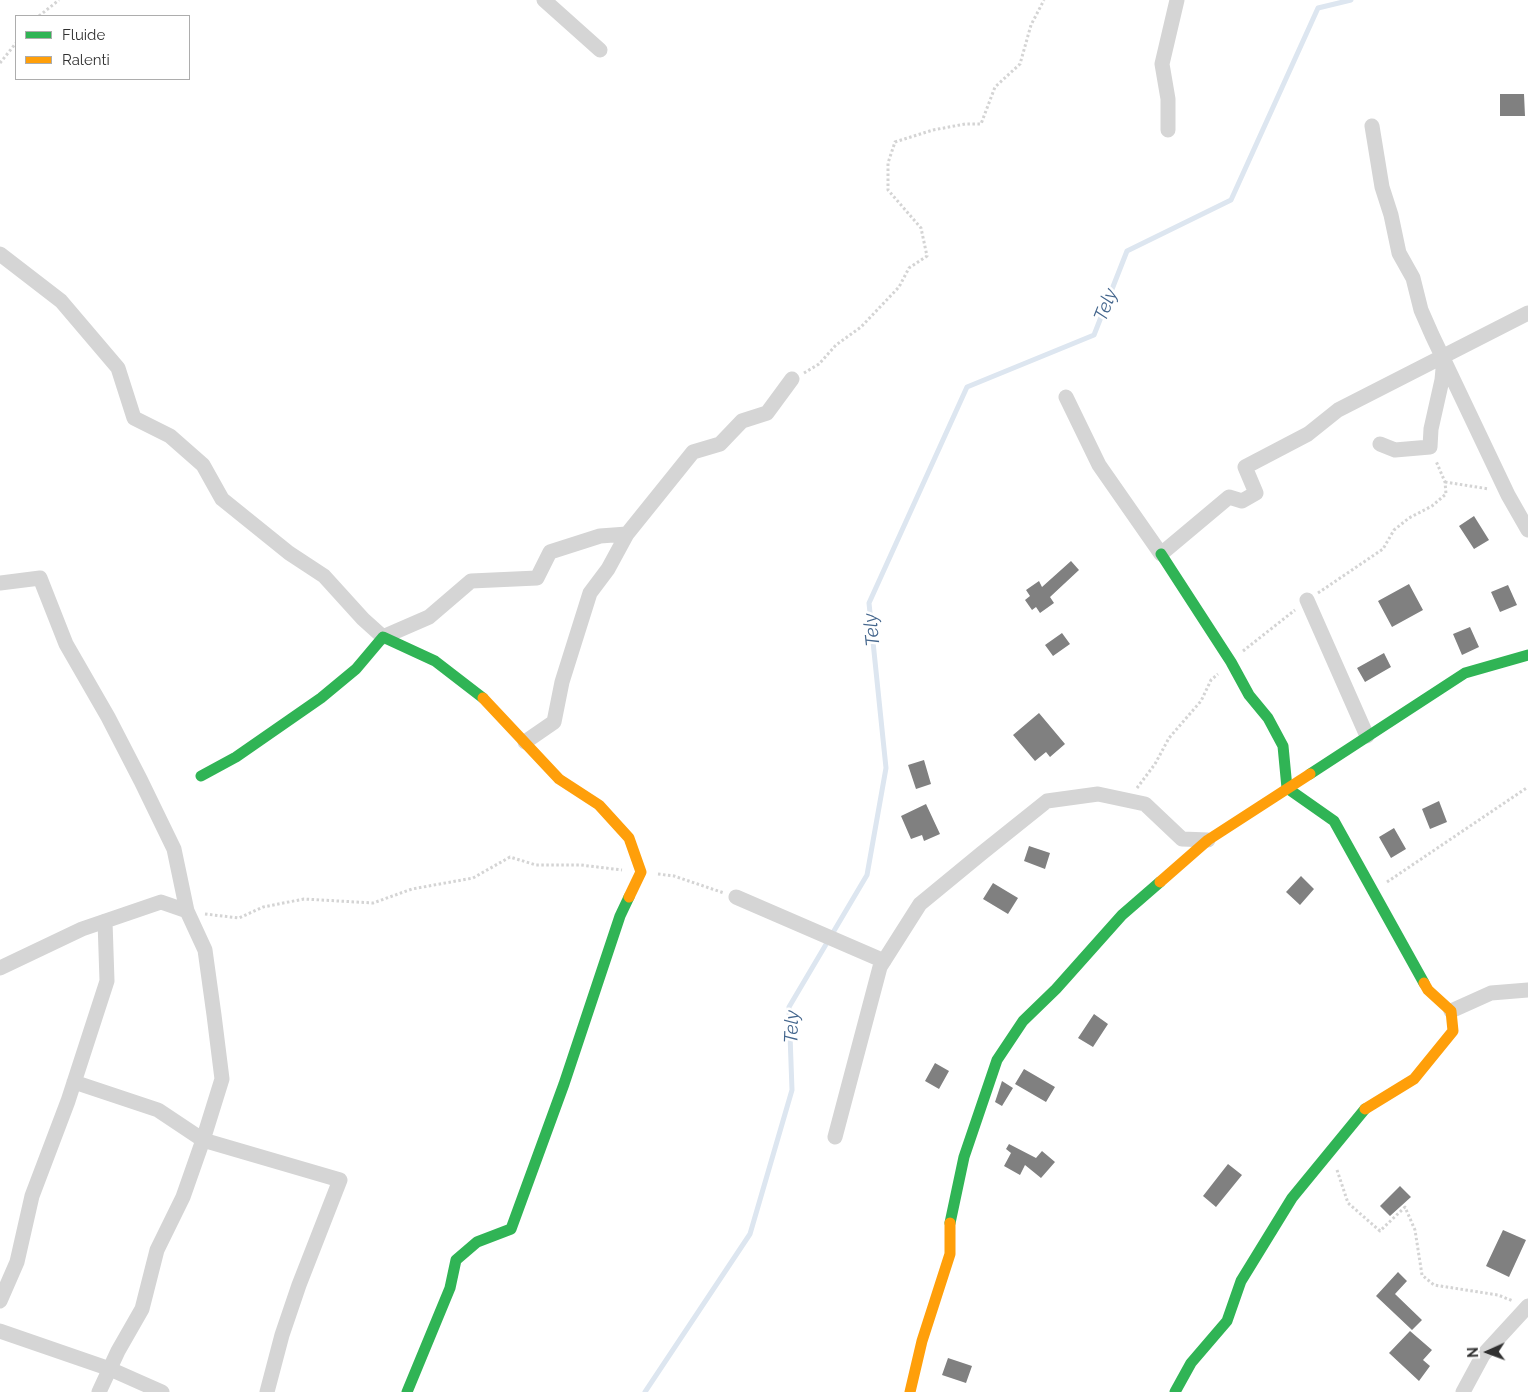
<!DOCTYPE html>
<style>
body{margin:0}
#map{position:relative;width:1528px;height:1392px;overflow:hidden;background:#fff;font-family:Raleway,sans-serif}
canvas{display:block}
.legend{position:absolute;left:15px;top:15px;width:175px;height:65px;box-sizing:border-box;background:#fff;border:1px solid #adadad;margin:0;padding:6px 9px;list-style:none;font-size:15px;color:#313131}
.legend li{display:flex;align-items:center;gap:10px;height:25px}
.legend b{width:25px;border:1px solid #adadad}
.north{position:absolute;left:1463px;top:1327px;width:50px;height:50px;-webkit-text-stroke:4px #fff;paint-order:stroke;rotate:268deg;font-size:14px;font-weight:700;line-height:20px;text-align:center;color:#313131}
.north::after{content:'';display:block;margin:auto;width:18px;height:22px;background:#313131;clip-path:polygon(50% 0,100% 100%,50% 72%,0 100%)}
</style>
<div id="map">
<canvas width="1528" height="1392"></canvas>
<ul class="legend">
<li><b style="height:6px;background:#30b455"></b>Fluide</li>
<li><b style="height:6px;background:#ff9f0a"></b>Ralenti</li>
</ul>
<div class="north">N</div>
</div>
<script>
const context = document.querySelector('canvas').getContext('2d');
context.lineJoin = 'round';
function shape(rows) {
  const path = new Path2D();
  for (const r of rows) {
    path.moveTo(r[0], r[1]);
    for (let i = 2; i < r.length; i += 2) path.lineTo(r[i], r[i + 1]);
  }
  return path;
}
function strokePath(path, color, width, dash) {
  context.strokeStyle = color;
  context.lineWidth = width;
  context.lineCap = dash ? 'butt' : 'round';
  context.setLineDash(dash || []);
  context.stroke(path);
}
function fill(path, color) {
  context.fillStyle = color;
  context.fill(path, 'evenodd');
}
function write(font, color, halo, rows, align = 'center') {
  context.font = font + ' Raleway,sans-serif';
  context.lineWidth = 5;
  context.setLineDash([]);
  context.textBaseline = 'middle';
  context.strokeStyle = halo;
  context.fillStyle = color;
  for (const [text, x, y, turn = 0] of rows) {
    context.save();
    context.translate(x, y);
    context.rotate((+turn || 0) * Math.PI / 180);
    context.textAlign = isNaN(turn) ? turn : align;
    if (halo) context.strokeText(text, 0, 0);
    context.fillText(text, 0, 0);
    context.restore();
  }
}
strokePath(shape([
 [645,1392,750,1234,792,1090,789,1007,867,875,886,768,869,603,967,387,1094,335,1127,251,1231,200,1318,8,1351,0]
]), '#dde6f0', 5);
fill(shape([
 [1500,94,1524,94,1525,116,1500,116],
 [1474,516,1489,540,1474,549,1459,526],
 [1071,561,1079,570,1050,597,1054,603,1040,613,1036,607,1032,610,1025,600,1030,596,1026,590,1039,581,1042,587],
 [1409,584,1423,610,1392,627,1378,601],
 [1508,585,1517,605,1500,612,1491,592],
 [1470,627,1479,647,1462,655,1453,634],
 [1062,633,1070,644,1053,656,1045,645],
 [1384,653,1391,667,1365,682,1357,668],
 [1039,713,1065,744,1050,757,1046,752,1035,761,1013,735],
 [924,760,931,784,916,789,908,765],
 [1439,801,1447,822,1430,829,1422,809],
 [926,804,940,834,924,841,922,835,911,839,901,816],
 [1394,828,1406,849,1391,858,1379,837],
 [1029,846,1050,853,1045,869,1024,861],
 [1301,876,1314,889,1300,905,1286,892],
 [993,883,1018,898,1008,914,983,899],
 [1094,1014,1108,1024,1093,1047,1078,1038],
 [935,1063,949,1071,939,1089,925,1081],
 [1024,1069,1055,1087,1046,1102,1015,1084],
 [1002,1081,1013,1088,1002,1106,995,1102],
 [1009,1144,1036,1158,1042,1151,1055,1162,1041,1178,1025,1165,1020,1175,1004,1166,1011,1153,1006,1149],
 [1228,1164,1242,1175,1216,1207,1203,1196],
 [1400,1186,1411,1197,1390,1216,1380,1206],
 [1503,1230,1526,1240,1509,1277,1486,1266],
 [1398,1272,1407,1281,1395,1294,1422,1320,1412,1330,1376,1296],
 [1410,1331,1432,1350,1423,1360,1430,1366,1419,1381,1389,1353],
 [948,1358,972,1366,966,1383,942,1375]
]), '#808080');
strokePath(shape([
 [39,16,59,0],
 [0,63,16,43],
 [804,373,819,364,836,345,861,327,899,287,909,268,927,256,921,228,888,190,888,163,895,142,933,130,965,124,981,124,995,87,1020,64,1031,25,1044,0],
 [1445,482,1489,489],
 [1318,593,1383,549,1394,530,1409,518,1432,506,1446,494,1445,482,1436,461],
 [1243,651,1295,610],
 [1137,788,1155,764,1169,738,1201,701,1211,680,1218,674],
 [658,874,674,876,724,893],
 [1387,882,1528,787],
 [205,914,239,918,263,907,304,899,373,903,412,889,473,878,510,857,536,865,581,865,622,870],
 [1337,1170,1348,1203,1380,1231,1405,1207,1415,1230,1422,1275,1434,1285,1498,1295,1513,1301]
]), '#d4d4d4', 3, [2.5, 2.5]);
strokePath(shape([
 [544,0,600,50],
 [1372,126,1382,187,1391,215,1399,253,1413,278,1421,310,1432,335,1508,495,1528,530],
 [1168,130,1168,99,1162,64,1177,0],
 [0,254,61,301,118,368,134,418,170,436,203,465,222,499,289,553,324,576,363,619,383,637,429,617,471,581,537,578,550,552,600,536,627,534],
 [1066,397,1099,465,1161,554,1229,497,1242,501,1256,493,1245,467,1308,434,1338,410,1528,313],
 [1380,444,1395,450,1430,447,1431,429,1442,380,1444,358],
 [0,583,40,578,66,644,108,717,141,781,174,849,187,911,205,950,214,1015,222,1079,203,1140,183,1197,157,1250,142,1309,118,1351,99,1392],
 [1307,600,1367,736],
 [525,742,554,722,562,682,590,593,608,569,627,534,693,452,720,444,742,421,767,413,792,379],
 [736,897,884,961],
 [0,968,82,929,161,902,187,911],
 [1451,1011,1491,993,1528,990],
 [74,1082,158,1110,203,1140,340,1180,299,1285,282,1335,267,1392],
 [835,1137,880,967,920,904,982,853,1047,801,1098,794,1145,804,1182,839,1208,840],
 [0,1301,17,1262,32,1196,68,1101,107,981,105,921],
 [0,1331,110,1369,162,1392],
 [1463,1392,1483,1355,1528,1306]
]), '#d5d5d5', 15);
strokePath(shape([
 [1161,554,1231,662,1249,695,1268,718,1283,746,1287,788,1334,821,1424,983],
 [1310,774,1465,673,1528,655],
 [201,776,236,757,321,698,356,669,383,637,435,661,483,698],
 [950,1223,964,1157,997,1060,1023,1021,1056,989,1122,915,1160,882],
 [407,1392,450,1288,456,1260,477,1242,511,1229,564,1084,620,916,629,897],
 [1175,1392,1191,1363,1227,1321,1241,1281,1292,1198,1365,1109]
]), '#30b455', 11);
strokePath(shape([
 [483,698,559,779,599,805,629,838,641,872,629,897],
 [1160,882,1208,840,1310,774],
 [1365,1109,1414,1079,1453,1031,1451,1011,1428,990,1424,983],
 [910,1392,922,1341,950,1254,950,1223]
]), '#ff9f0a', 11);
write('italic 19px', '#44668d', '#fff', [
 ["Tely",1106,305,-69],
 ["Tely",872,630,-96],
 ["Tely",792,1027,-88]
]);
</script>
